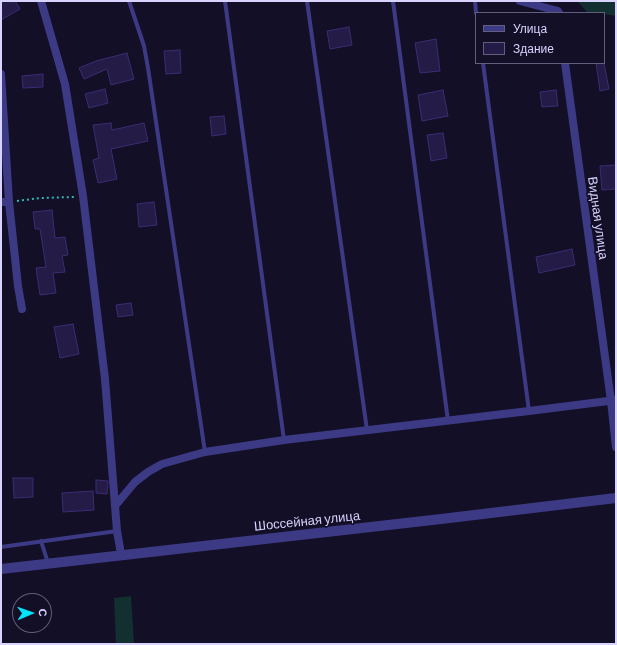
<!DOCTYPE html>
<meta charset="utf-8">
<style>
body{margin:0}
#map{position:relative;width:617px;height:645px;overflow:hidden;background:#130f26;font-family:Barlow,sans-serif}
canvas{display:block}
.frame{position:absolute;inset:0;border:2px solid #d9d4ff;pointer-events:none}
.legend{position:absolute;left:475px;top:12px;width:130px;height:52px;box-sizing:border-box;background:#130f26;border:1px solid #625e7d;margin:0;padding:5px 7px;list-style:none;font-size:12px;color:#d9d4ff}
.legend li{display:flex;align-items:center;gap:8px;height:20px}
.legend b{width:20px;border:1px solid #625e7d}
.north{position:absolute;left:12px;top:593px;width:40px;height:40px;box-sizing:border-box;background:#130f26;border:1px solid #625e7d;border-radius:50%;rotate:88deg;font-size:11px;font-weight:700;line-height:16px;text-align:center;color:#d9d4ff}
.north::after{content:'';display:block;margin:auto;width:14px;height:18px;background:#00e5ff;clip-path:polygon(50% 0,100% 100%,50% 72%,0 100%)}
</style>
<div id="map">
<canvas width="617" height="645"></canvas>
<div class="frame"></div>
<ul class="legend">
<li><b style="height:5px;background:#3d3a85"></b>Улица</li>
<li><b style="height:11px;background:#241b47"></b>Здание</li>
</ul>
<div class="north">С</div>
</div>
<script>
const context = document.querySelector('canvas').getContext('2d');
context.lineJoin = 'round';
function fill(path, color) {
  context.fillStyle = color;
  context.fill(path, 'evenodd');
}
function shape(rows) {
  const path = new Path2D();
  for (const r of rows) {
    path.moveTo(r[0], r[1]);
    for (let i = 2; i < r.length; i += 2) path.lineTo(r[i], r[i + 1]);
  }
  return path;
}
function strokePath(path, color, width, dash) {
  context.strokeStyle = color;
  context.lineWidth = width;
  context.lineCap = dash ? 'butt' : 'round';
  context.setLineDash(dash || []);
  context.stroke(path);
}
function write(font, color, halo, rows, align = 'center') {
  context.font = font + ' Barlow,sans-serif';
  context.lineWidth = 3.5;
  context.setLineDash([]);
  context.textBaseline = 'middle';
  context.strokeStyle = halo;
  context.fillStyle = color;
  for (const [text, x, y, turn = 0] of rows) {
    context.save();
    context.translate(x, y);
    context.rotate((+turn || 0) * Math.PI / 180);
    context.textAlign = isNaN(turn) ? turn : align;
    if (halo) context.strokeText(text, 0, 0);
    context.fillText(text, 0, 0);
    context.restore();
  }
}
fill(shape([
 [577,1,616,1,616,16,604,14,604,13,587,12],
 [131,596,134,644,116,644,114,598]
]), '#12302f');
const building = shape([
 [1,1,15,1,20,9,1,20,1,1],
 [349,27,352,45,330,49,327,31,349,27],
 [436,39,440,71,420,73,415,43,436,39],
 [180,50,181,73,166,74,164,51,180,50],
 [127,53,134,79,111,85,107,69,84,79,79,68,96,61,127,53],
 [596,63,604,63,609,89,600,91,596,63],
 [43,74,43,87,23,88,22,76,43,74],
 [105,89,108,103,89,108,85,94,105,89],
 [443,90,448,116,422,121,418,95,443,90],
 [556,90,558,106,542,107,540,92,556,90],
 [224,116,226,134,212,136,210,117,224,116],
 [111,123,112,130,144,123,148,141,111,149,117,179,98,183,93,160,99,158,93,125,111,123],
 [443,133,447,158,431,161,427,135,443,133],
 [616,165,616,189,602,190,600,166,616,165],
 [154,202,157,225,139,227,137,204,154,202],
 [52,210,55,238,65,237,68,255,62,256,65,272,53,273,56,293,40,295,36,268,46,267,40,229,35,229,33,212,52,210],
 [572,249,575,265,539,273,536,257,572,249],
 [131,303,133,315,118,317,116,305,131,303],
 [73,324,79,354,60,358,54,327,73,324],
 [13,478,33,478,33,497,14,498,13,478],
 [96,480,108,481,107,494,96,493,96,480],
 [93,491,94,510,63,512,62,493,93,491]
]);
fill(building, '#241b47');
strokePath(building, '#3b2d73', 1);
strokePath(shape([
 [17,201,40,198,74,197]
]), '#2fb8b0', 2, [2, 3]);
strokePath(shape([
 [129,1,144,46,148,68,205,452],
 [225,1,284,440],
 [307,1,367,430],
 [393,1,448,421],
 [475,1,476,13],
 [483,63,529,411],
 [41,541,48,563],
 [1,547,117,531]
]), '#3d3a85', 4);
strokePath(shape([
 [41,1,65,84,83,196,105,379,117,531,121,554],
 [520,1,558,11,559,13],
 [565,63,611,401,616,447],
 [1,74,9,202,18,286,22,309],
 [1,202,9,202],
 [115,506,135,482,148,472,162,464,205,452,284,440,529,411,616,400]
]), '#3d3a85', 8);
strokePath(shape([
 [1,569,441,519,616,498]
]), '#3d3a85', 10);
write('13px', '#d9d4ff', '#130f26', [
 ["Видная улица",598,218,82],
 ["Шоссейная улица",307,521,-6]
]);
</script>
